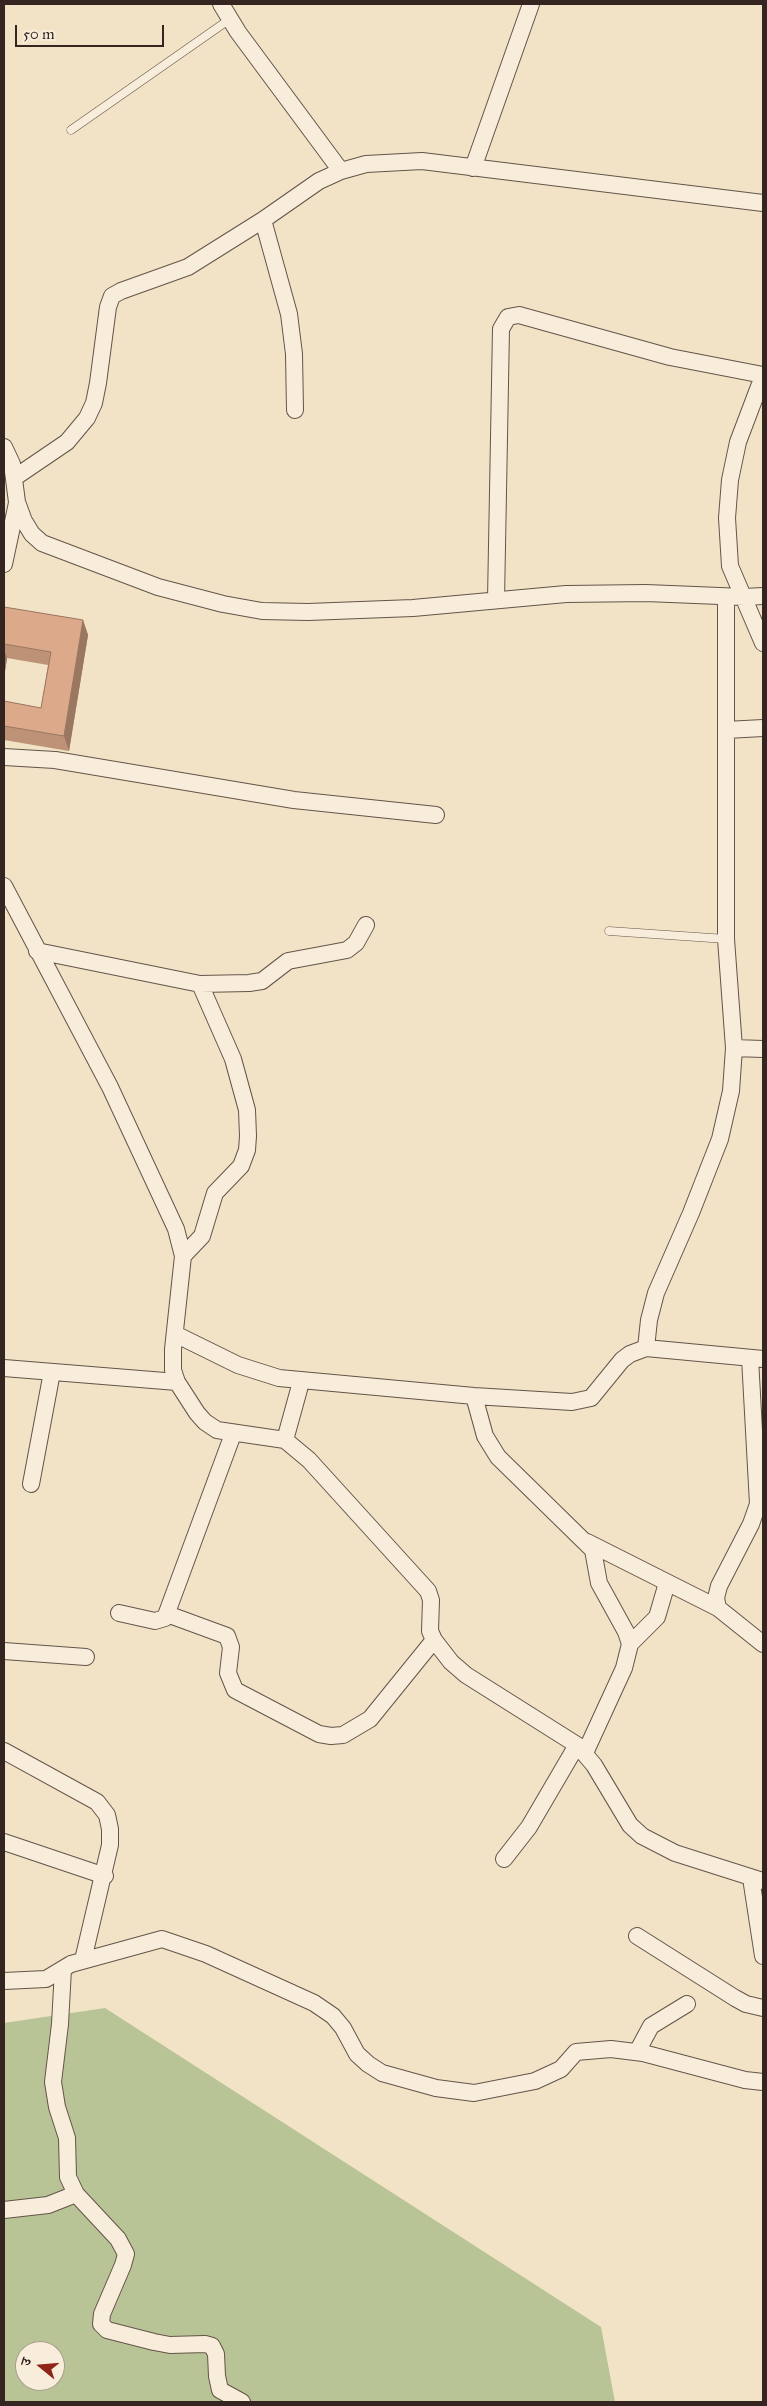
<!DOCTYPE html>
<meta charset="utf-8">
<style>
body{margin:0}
#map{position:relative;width:767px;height:2406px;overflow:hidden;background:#f2e3c6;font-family:"IM FELL Great Primer","Noto Serif Devanagari",serif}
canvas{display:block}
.frame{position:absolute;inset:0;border:5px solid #342520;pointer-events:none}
.north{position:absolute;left:15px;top:2341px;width:50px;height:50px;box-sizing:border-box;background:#f7edda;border:1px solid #a99d90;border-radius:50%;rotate:287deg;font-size:14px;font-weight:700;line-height:20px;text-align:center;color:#342520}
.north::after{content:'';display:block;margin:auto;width:18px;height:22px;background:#8f2418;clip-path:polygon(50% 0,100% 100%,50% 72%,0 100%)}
.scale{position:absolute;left:15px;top:25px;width:149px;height:22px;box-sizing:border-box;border:2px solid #342520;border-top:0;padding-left:6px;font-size:15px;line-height:18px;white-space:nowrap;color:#342520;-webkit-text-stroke:4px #f7edda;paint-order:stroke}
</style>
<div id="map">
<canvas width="767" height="2406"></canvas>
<div class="frame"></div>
<div class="north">उ</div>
<div class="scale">50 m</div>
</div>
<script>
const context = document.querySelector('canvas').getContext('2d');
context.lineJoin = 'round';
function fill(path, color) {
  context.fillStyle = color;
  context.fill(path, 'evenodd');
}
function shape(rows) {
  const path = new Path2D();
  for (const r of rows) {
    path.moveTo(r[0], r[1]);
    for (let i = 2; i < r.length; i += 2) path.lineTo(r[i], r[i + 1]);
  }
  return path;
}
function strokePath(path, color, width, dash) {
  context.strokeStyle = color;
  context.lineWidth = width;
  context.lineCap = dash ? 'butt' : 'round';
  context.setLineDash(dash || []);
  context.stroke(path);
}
fill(shape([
 [105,2008,601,2327,615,2402,4,2402,4,2023],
 [25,2351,55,2351,55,2381,25,2381]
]), '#b9c496');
const lane = shape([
 [71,130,230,19],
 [609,931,726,939]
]);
const street = shape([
 [221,4,238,32,341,171],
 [473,168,531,4],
 [263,220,289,314,294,354,295,410],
 [763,376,738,442,730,480,727,518,730,566,763,643],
 [4,447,12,464,17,502,24,521,32,534,42,543,158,587,223,604,262,611,308,612,413,608,566,594,646,593,744,597,763,596],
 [14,478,67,442,87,418,94,403,98,383,108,307,112,296,121,291,188,267,263,220,319,181,341,171,366,164,422,161,763,203],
 [4,564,17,503],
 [496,600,501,329,508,317,519,315,670,357,763,375],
 [726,730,763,728],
 [4,757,55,760,294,800,436,815],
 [4,886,110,1087,176,1229,183,1256,173,1349,173,1370,177,1382,197,1413,205,1422,217,1430,285,1440,309,1460,428,1591,431,1600,430,1631,434,1640,451,1662,466,1675,577,1745,594,1765,630,1825,642,1836,675,1853,763,1881],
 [37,951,200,984,249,983,262,981,288,961,347,950,356,943,366,925],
 [734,1048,763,1049],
 [183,1256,202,1236,215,1193,241,1166,247,1150,248,1136,247,1110,233,1059,200,984],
 [175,1334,238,1365,279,1378,474,1396,572,1402,591,1398,622,1360,630,1354,646,1348,763,1359],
 [646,1348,649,1320,656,1293,691,1213,720,1139,731,1091,734,1048,726,939,726,597],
 [750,1358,758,1504,751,1524,719,1586,716,1598,718,1608,763,1644],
 [4,1368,177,1382],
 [474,1396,485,1436,498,1457,593,1550,599,1583,626,1632,630,1644,624,1668,585,1753],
 [285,1440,301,1382],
 [31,1484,52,1372],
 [587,1542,718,1608],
 [119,1613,155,1621,165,1618,233,1434],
 [167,1614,227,1636,231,1647,228,1673,235,1690,319,1734,331,1736,343,1735,370,1719,434,1640],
 [630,1644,657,1617,667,1583],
 [4,1651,86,1657],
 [4,1751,97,1802,107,1815,110,1829,110,1845,83,1960],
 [4,1842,105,1876],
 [504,1859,529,1827,577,1745],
 [751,1878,763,1956],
 [637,1936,735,1998,746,2004,763,2008],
 [63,1969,60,2024,53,2082,57,2107,67,2138,68,2177,76,2194,118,2239,126,2254,123,2265,102,2314,101,2324,107,2330,154,2342,170,2345,205,2344,212,2346,216,2354,217,2376,220,2390,242,2402],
 [4,1981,46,1979,71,1964,162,1939,206,1954,314,2003,333,2016,343,2028,357,2054,368,2064,382,2073,436,2088,474,2093,535,2081,561,2069,576,2052,611,2049,643,2053,745,2080,763,2082],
 [637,2052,651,2026,687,2004],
 [4,2210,48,2205,76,2194]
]);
strokePath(lane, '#64544a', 9);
strokePath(street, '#64544a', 18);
strokePath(lane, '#f7edda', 8);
strokePath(street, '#f7edda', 16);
fill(shape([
 [4,607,83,620,88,635,69,751,4,740,4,701,41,708,48,665,7,658,4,678]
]), '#bd9277');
fill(shape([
 [83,620,88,635,69,751,64,736],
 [4,649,7,658,4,678]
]), '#9a7761');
const building = shape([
 [4,607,83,620,64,736,4,726,4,701,41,708,51,652,4,644,4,607]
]);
fill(building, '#dcaa8a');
strokePath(building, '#9a7761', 1);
</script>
